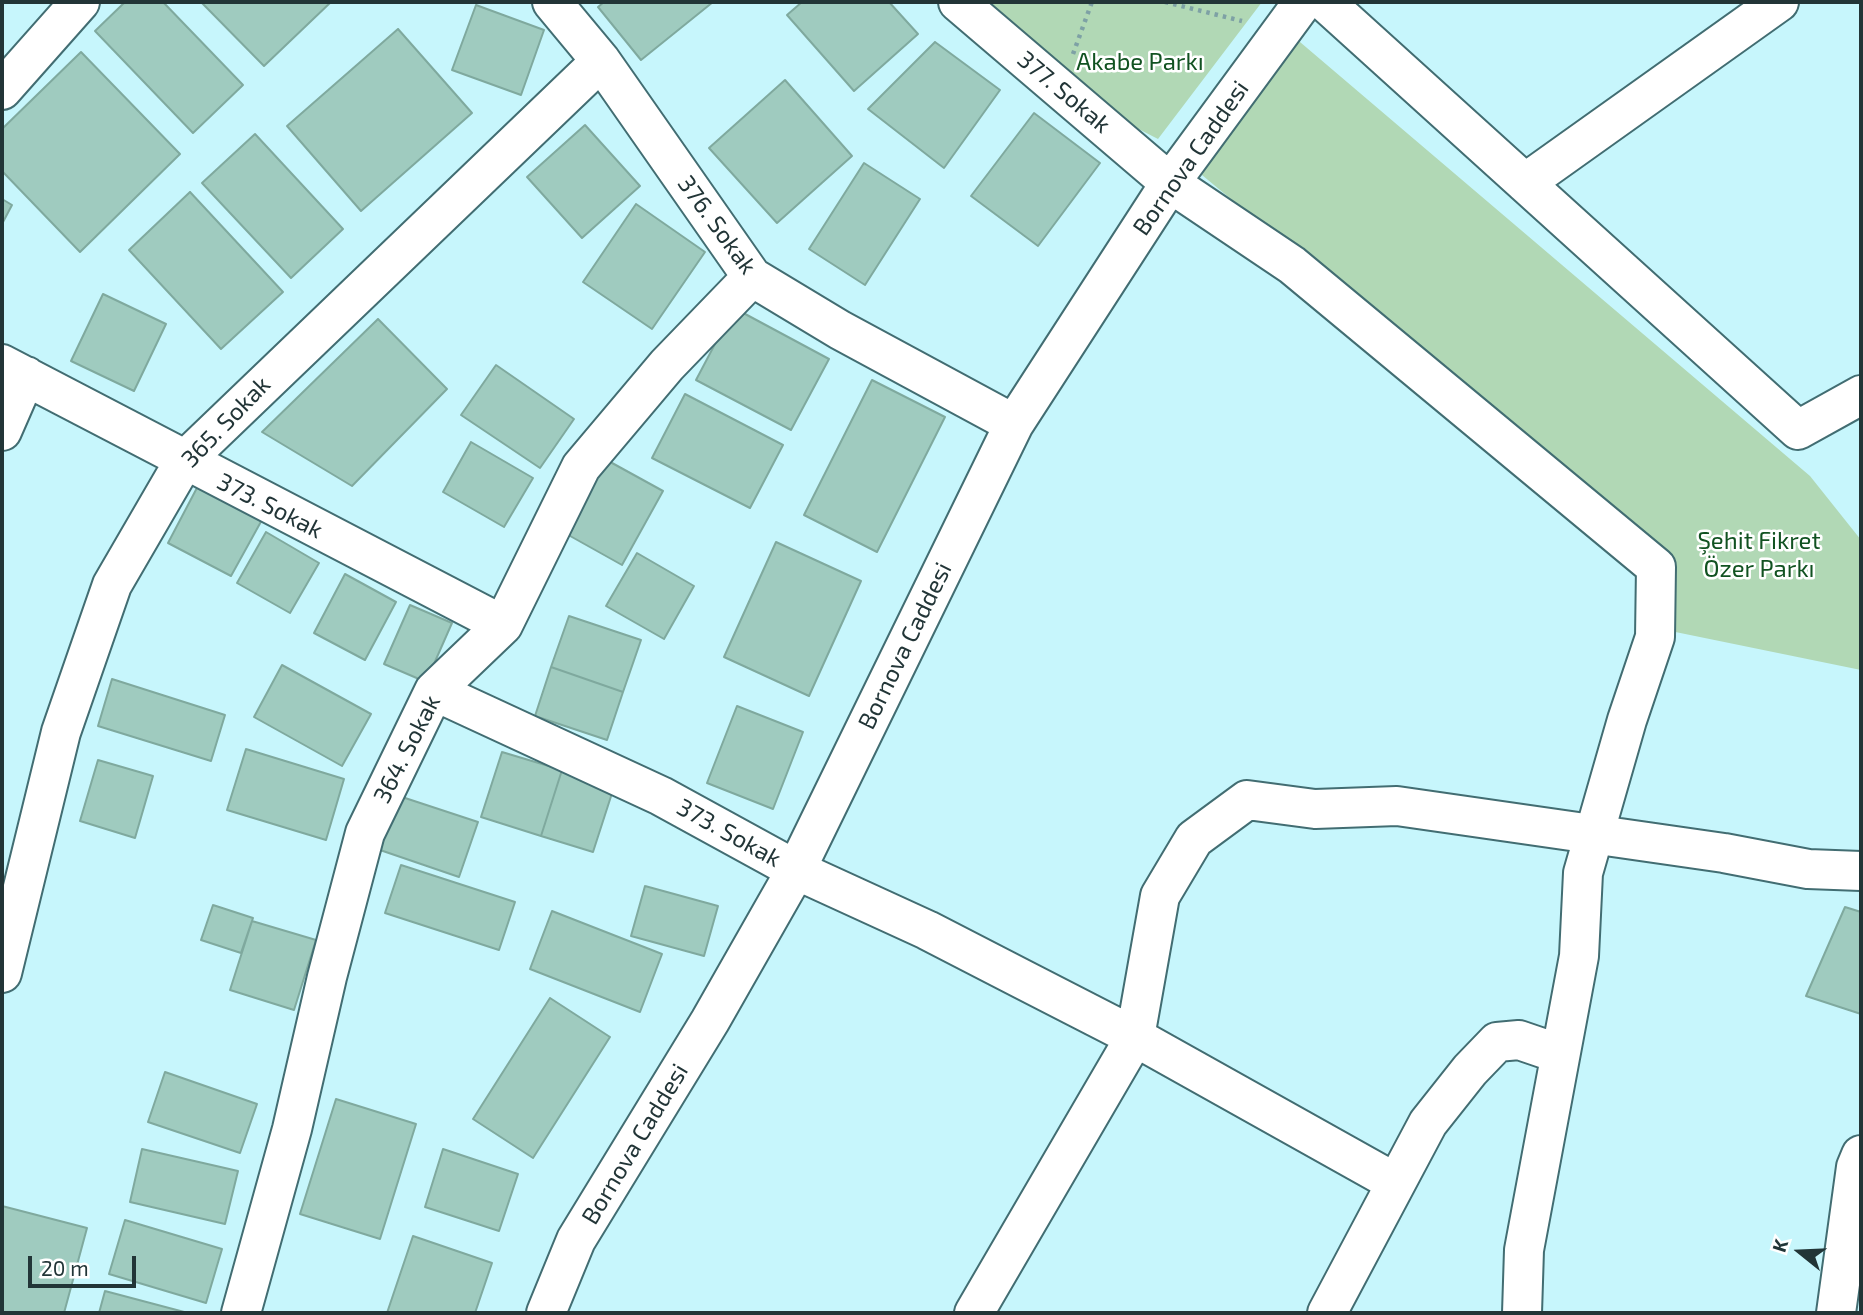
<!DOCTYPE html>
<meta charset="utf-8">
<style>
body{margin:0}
#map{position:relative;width:1863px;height:1315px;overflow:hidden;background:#c7f6fc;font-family:"Exo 2",sans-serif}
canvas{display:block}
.frame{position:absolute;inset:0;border:4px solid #223537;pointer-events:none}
.north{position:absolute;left:1765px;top:1217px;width:70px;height:70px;-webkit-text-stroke:5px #fff;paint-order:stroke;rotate:288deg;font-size:19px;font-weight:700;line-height:28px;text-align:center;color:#223537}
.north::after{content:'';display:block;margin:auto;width:24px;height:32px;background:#223537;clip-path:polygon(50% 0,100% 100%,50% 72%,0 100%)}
.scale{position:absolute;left:28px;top:1256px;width:108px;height:32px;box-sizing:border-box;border:4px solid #223537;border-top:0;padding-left:9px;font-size:21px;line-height:24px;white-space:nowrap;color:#223537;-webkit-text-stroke:5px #fff;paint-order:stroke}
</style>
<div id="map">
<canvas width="1863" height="1315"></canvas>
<div class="frame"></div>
<div class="north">K</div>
<div class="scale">20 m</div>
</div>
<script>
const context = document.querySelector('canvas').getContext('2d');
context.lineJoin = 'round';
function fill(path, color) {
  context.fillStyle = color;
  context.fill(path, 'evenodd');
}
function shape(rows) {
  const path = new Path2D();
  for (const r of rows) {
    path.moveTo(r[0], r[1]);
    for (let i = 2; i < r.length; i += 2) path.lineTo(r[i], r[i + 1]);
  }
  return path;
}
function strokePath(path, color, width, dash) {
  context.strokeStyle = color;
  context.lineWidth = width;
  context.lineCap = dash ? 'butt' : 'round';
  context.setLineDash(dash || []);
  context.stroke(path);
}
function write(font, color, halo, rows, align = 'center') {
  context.font = font + ' "Exo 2",sans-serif';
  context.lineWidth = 5;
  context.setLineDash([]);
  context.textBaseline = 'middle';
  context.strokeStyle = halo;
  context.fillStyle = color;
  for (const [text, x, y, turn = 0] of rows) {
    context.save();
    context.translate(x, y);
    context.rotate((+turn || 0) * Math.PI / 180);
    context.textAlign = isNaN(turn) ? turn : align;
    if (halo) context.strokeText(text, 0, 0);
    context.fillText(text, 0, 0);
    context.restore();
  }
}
fill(shape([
 [958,2,1262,2,1158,139,1061,89],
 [1280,25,1810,476,1861,540,1861,670,1651,627,1669,564,1190,165]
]), '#b1d8b5');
const building = shape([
 [125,2,163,2,243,85,193,133,95,31,125,2],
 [201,2,331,2,264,66,201,2],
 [604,2,713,2,641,60,598,7,604,2],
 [802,2,889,2,918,34,854,91,787,15,802,2],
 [476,5,544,30,521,95,452,70,476,5],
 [398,29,472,113,361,211,287,126,398,29],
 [935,42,1000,90,944,168,868,109,935,42],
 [81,52,180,154,80,252,2,171,2,129,81,52],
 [785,80,852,156,777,223,709,148,785,80],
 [1034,113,1100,163,1038,246,971,196,1034,113],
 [585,125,640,186,582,238,527,177,585,125],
 [255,134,343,229,291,278,202,183,255,134],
 [864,163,920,199,865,285,809,249,864,163],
 [190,192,283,292,221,349,129,250,190,192],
 [2,199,12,205,2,224,2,199],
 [636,204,705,252,652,329,583,282,636,204],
 [103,294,166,324,134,391,71,361,103,294],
 [734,308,829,359,791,430,696,380,734,308],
 [378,319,447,389,352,486,262,432,378,319],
 [496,365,574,419,540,468,461,415,496,365],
 [872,380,945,417,877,552,804,515,872,380],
 [685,394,783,445,750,508,652,458,685,394],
 [471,442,533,478,504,527,443,492,471,442],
 [603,458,663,491,622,565,563,532,603,458],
 [199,484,263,518,231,576,168,543,199,484],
 [266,532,319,563,290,613,237,583,266,532],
 [776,542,861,581,809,696,724,657,776,542],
 [637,553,694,586,664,639,606,606,637,553],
 [345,574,396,602,365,660,314,633,345,574],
 [410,605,452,623,426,682,384,664,410,605],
 [569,616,641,640,623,692,551,667,569,616],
 [282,665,371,714,342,766,254,717,282,665],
 [551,667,623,692,607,740,535,716,551,667],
 [112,679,225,715,211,761,98,726,112,679],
 [737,706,803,732,773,809,707,783,737,706],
 [246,749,344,779,326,840,227,810,246,749],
 [502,752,562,770,541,836,481,817,502,752],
 [98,760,153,776,135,838,80,821,98,760],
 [562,770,614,787,593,852,541,836,562,770],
 [399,796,478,822,459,877,380,850,399,796],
 [401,865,515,902,499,950,385,913,401,865],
 [645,886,718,906,704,956,631,936,645,886],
 [213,905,253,918,241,953,201,940,213,905],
 [1845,907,1861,912,1861,1014,1806,996,1845,907],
 [552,911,662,954,640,1012,530,969,552,911],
 [252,921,316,940,294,1010,230,990,252,921],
 [550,998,610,1037,533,1158,473,1119,550,998],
 [165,1072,257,1104,240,1153,148,1122,165,1072],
 [336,1099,416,1124,380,1239,300,1214,336,1099],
 [142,1149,238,1171,225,1224,130,1202,142,1149],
 [443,1149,518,1174,499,1231,425,1207,443,1149],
 [2,1206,87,1228,64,1313,2,1313,2,1206],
 [125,1220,222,1249,206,1303,109,1274,125,1220],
 [413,1236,492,1263,475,1313,387,1313,413,1236],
 [105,1291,188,1313,99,1313,105,1291]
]);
fill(building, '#9fcbbf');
strokePath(building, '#7fa99e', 2);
const minor = shape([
 [552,2,601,61,752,277,840,330,1014,424],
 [958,2,1170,183,1292,265,1656,567,1655,637,1627,720,1583,873,1579,956,1524,1250,1522,1313],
 [1325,2,1798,430,1861,395],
 [2,90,80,2],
 [1525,183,1779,2],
 [2,364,503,625],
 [2,431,26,376],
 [434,691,661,796,796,870,927,930,1022,979,1135,1037,1396,1183],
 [2,973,61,732,112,585,184,461,601,61],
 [241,1313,292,1129,327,977,365,833,434,691,503,625,581,467,667,365,752,277],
 [546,1313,576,1240,710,1021,796,870,1014,424,1170,183,1303,2],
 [974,1313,1135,1037,1160,896,1194,839,1247,800,1315,809,1397,806,1724,853,1808,869,1861,871],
 [1327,1313,1428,1123,1470,1070,1497,1042,1519,1040,1560,1054],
 [1836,1313,1856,1167,1861,1155]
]);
strokePath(minor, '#426d72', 42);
strokePath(shape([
 [1165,2,1242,21],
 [1073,54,1092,2]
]), '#7ea1a5', 4.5, [3.5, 5]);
strokePath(minor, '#fff', 38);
write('24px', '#115221', '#fff', [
 ["Akabe Parkı",1140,62],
 ["Şehit Fikret",1759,541],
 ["Özer Parkı",1759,569]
]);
write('24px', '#223537', '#fff', [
 ["377. Sokak",1064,92,40],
 ["Bornova Caddesi",1191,158,-55],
 ["376. Sokak",717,225,54],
 ["365. Sokak",226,422,-46],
 ["373. Sokak",270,506,27],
 ["Bornova Caddesi",905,646,-64],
 ["364. Sokak",407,749,-63],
 ["373. Sokak",729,833,29],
 ["Bornova Caddesi",635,1144,-59]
]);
</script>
